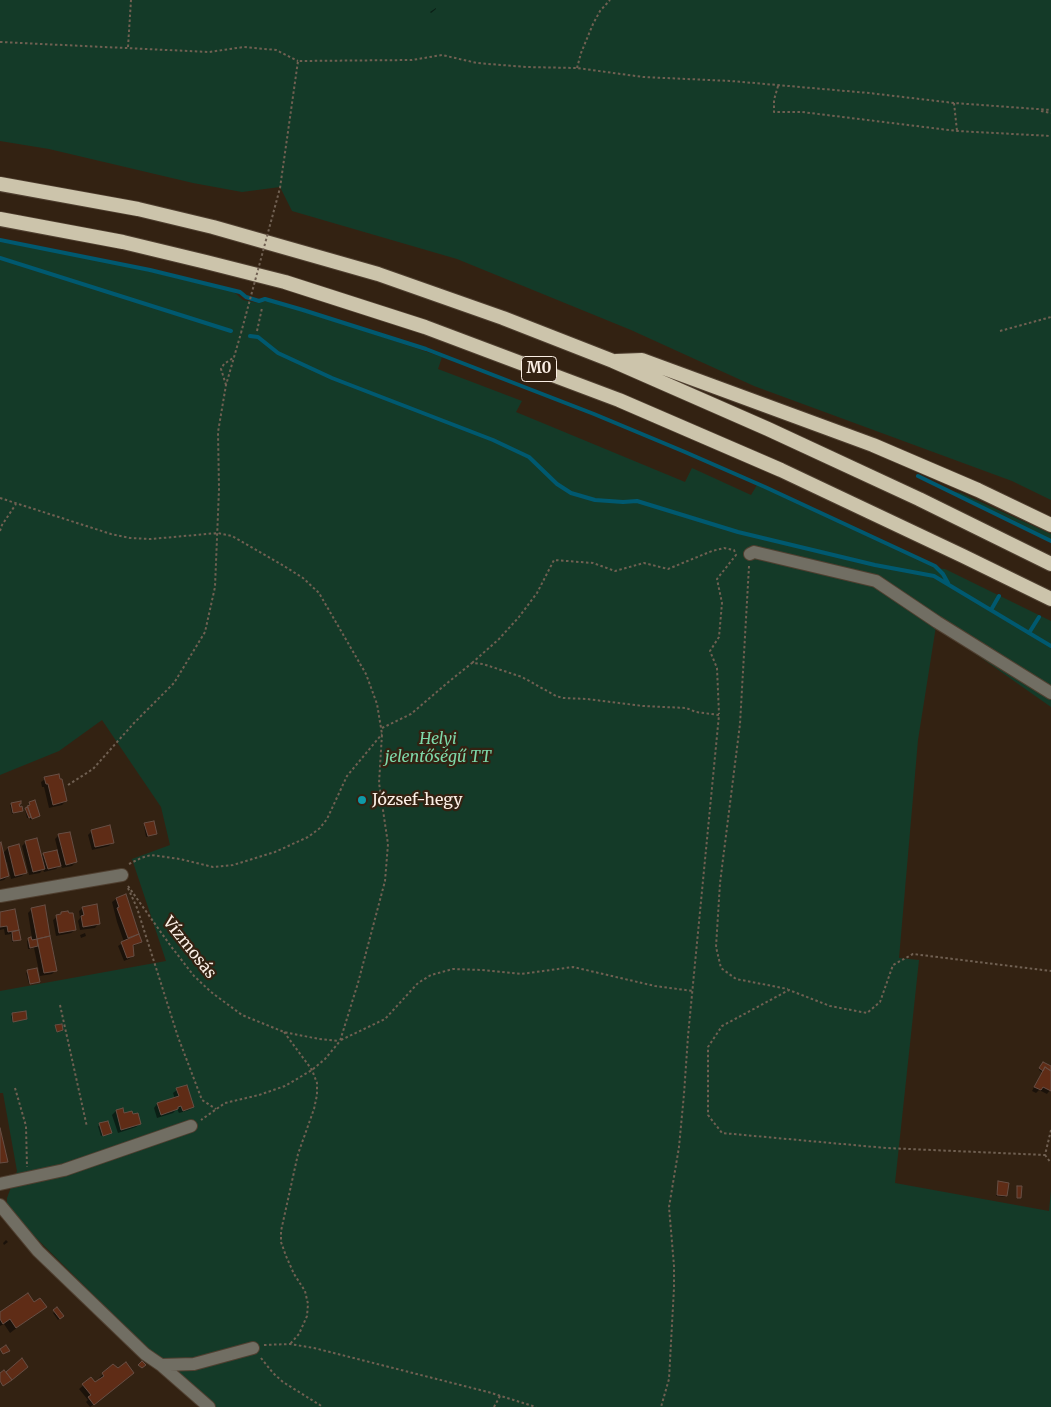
<!DOCTYPE html>
<meta charset="utf-8">
<style>
body{margin:0}
canvas{display:block;background:#332212}
</style>
<canvas width="1051" height="1407"></canvas>
<script>
const context = document.querySelector('canvas').getContext('2d');
context.lineJoin = 'round';
function fill(path, color) {
  context.fillStyle = color;
  context.fill(path, 'evenodd');
}
function shape(rows) {
  const path = new Path2D();
  for (const r of rows) {
    path.moveTo(r[0], r[1]);
    for (let i = 2; i < r.length; i += 2) path.lineTo(r[i], r[i + 1]);
  }
  return path;
}
function strokePath(path, color, width, dash) {
  context.strokeStyle = color;
  context.lineWidth = width;
  context.lineCap = dash ? 'butt' : 'round';
  context.setLineDash(dash || []);
  context.stroke(path);
}
function write(font, color, halo, rows, align = 'center') {
  context.font = font + ' Merriweather,serif';
  context.lineWidth = 4.5;
  context.setLineDash([]);
  context.textBaseline = 'middle';
  context.strokeStyle = halo;
  context.fillStyle = color;
  for (const [text, x, y, turn = 0] of rows) {
    context.save();
    context.translate(x, y);
    context.rotate((+turn || 0) * Math.PI / 180);
    context.textAlign = isNaN(turn) ? turn : align;
    if (halo) context.strokeText(text, 0, 0);
    context.fillText(text, 0, 0);
    context.restore();
  }
}
fill(shape([
 [0,0,1051,0,1051,500,1012,481,754,386,631,330,457,259,292,211,280,187,242,192,193,183,49,149,0,141],
 [0,242,97,259,234,292,243,300,258,303,267,301,347,325,442,357,438,369,522,401,516,412,685,482,692,468,751,495,757,485,935,568,945,569,1051,621,1051,707,936,626,918,740,899,958,919,960,895,1183,1049,1211,1051,1190,1051,1407,215,1407,159,1360,14,1216,7,1206,7,1198,17,1171,3,1093,0,1093,0,991,166,961,132,859,170,845,161,807,102,720,59,751,0,775],
 [950,491,961,493,1051,534,1051,539,1005,516]
]), '#143a28');
fill(shape([
 [436,8,436,9,431,13,430,12],
 [45,779,66,801,62,805,49,808,44,787,42,787,41,782],
 [20,803,18,805,22,810,12,814,10,805],
 [30,803,39,816,30,820,30,818,27,818,25,810],
 [145,824,156,833,146,837,144,826],
 [92,831,113,842,109,846,92,850,88,835],
 [59,835,76,862,72,866,62,868,61,864,56,869,44,872,43,869,40,873,29,875,22,846,26,842,41,857,44,854,58,851,55,839],
 [0,844,2,854,8,848,19,846,25,873,22,876,11,879,7,862,5,863,8,876,4,880,0,881],
 [125,896,140,942,132,947,133,956,129,959,124,961,118,946,124,942,117,922,112,902,116,899],
 [83,908,98,924,95,928,80,930,78,921,80,918,79,911],
 [32,909,56,970,52,974,40,976,34,948,28,949,27,941,32,938,28,913],
 [14,911,19,940,12,942,11,934,5,935,4,929,0,930,0,913],
 [62,913,75,930,71,933,56,936,53,920],
 [85,933,86,936,81,938,80,935],
 [28,972,38,981,37,983,29,984,26,973],
 [12,1015,26,1019,12,1022,11,1016],
 [1041,1065,1051,1068,1051,1089,1047,1094,1039,1090,1036,1093,1032,1091,1042,1072,1039,1070],
 [177,1090,193,1107,189,1110,179,1113,177,1109,173,1113,157,1118,154,1108,157,1104,175,1099,173,1093],
 [122,1110,123,1115,140,1124,136,1127,118,1133,112,1115,116,1111],
 [100,1125,110,1133,101,1136,98,1126],
 [999,1183,1006,1196,1005,1197,996,1196],
 [6,1240,8,1242,4,1245,3,1243],
 [34,1304,45,1307,10,1333,4,1324,0,1326,0,1314],
 [57,1309,62,1316,58,1320,53,1313],
 [113,1366,129,1377,90,1407,86,1402,88,1400,79,1389,91,1379,95,1384,101,1380,99,1378]
]), '#0007');
strokePath(shape([
 [0,240,150,270,240,292,246,297,259,301,265,299,303,310,426,349,594,414,685,452,765,487,935,566,943,574,948,583],
 [0,258,231,331],
 [250,336,258,337,278,353,332,378,493,440,529,457,557,484,571,493,595,500,623,502,637,501,738,532,875,565,934,576,1051,646],
 [918,476,1051,541],
 [991,610,999,596],
 [1029,633,1039,617]
]), '#005970', 4);
const building = shape([
 [59,774,60,779,62,779,67,801,53,805,48,784,46,784,44,777,59,774],
 [35,800,40,816,32,819,27,806,30,805,29,802,35,800],
 [21,801,21,804,19,804,20,807,22,806,23,811,13,813,11,803,21,801],
 [28,807,31,817,29,818,25,808,28,807],
 [154,821,157,834,148,836,144,823,154,821],
 [110,825,114,843,95,847,91,830,110,825],
 [70,832,77,862,66,865,58,834,70,832],
 [37,838,45,869,33,872,25,841,37,838],
 [1,842,9,876,0,879,0,843,1,842],
 [19,844,27,873,15,876,8,847,19,844],
 [57,850,61,866,48,869,43,853,57,850],
 [126,894,139,934,128,938,117,908,119,907,116,898,126,894],
 [97,904,100,924,83,927,81,916,84,915,82,907,97,904],
 [45,905,50,936,37,939,31,908,45,905],
 [15,909,19,930,8,932,7,926,0,927,0,912,15,909],
 [68,911,69,913,73,913,76,930,59,933,56,915,61,914,61,912,68,911],
 [19,930,21,940,13,941,12,932,19,930],
 [139,934,142,942,133,945,134,956,127,958,121,942,139,934],
 [50,936,57,971,44,973,37,939,50,936],
 [31,937,32,940,37,939,38,946,30,948,28,938,31,937],
 [37,968,40,982,30,984,27,970,37,968],
 [26,1011,27,1019,13,1022,12,1013,26,1011],
 [62,1024,63,1030,57,1032,55,1025,62,1024],
 [1043,1062,1051,1066,1051,1071,1045,1067,1043,1071,1039,1068,1043,1062],
 [1045,1067,1051,1071,1051,1091,1043,1087,1041,1090,1034,1087,1045,1067],
 [187,1085,194,1107,183,1111,181,1106,178,1107,178,1109,161,1115,157,1103,179,1096,176,1088,187,1085],
 [123,1108,124,1113,132,1111,133,1114,138,1113,141,1124,121,1130,116,1110,123,1108],
 [108,1121,112,1133,103,1136,99,1123,108,1121],
 [0,1128,8,1162,0,1163,0,1128],
 [998,1181,1009,1183,1007,1196,997,1195,998,1181],
 [1017,1186,1022,1186,1021,1198,1017,1198,1017,1186],
 [28,1293,34,1302,40,1298,47,1307,16,1328,10,1319,3,1324,0,1319,0,1312,28,1293],
 [57,1307,64,1316,60,1319,53,1310,57,1307],
 [6,1345,10,1351,3,1354,0,1349,6,1345],
 [22,1358,28,1367,12,1380,6,1372,22,1358],
 [142,1361,146,1365,142,1368,138,1365,142,1361],
 [126,1362,134,1373,94,1405,88,1397,91,1395,82,1384,91,1377,95,1382,104,1376,102,1373,113,1364,118,1368,126,1362],
 [4,1370,12,1380,3,1386,0,1381,0,1373,4,1370]
]);
fill(building, '#5f2c16');
strokePath(building, '#674e44', 1);
const minor = shape([
 [750,554,754,552,876,581,937,622,1051,693],
 [0,896,122,875],
 [0,1184,64,1170,191,1126],
 [0,1205,38,1251,145,1354,161,1365,194,1364,253,1348],
 [161,1365,209,1407]
]);
const trunk = shape([
 [0,184,138,209,213,227,378,274,503,318,613,361,768,429,919,499,1051,564],
 [0,219,123,242,206,262,285,282,425,327,619,400,781,470,963,556,1051,599],
 [616,361,642,360,873,445,978,490,1051,525]
]);
strokePath(minor, '#4f3f30', 14);
strokePath(trunk, '#4f3f30', 16);
strokePath(shape([
 [0,42,209,52,244,47,276,50,298,61],
 [128,47,131,0],
 [577,68,581,53,593,24,600,11,610,0],
 [778,86,774,100,774,112,802,112,957,131,1051,136],
 [954,103,957,131],
 [1041,111,1051,113],
 [280,188,298,61,412,60,442,55,477,63,526,67,577,68,643,77,731,81,869,93,954,103,1051,110],
 [257,331,262,308],
 [1000,331,1051,317],
 [226,385,221,369,224,364,233,358],
 [0,498,111,534,130,538,151,539,218,533,232,536,284,566,303,578,319,593,366,674,377,704,382,734,379,783,388,844,385,881,358,983,340,1041,325,1059,312,1070,285,1086,259,1095,225,1103,201,1120],
 [0,531,2,525,16,504],
 [749,566,740,724,720,883,716,947,721,968,736,979,788,989],
 [472,663,499,639,519,617,537,593,554,560,593,563,615,571,644,563,668,569,712,551,724,548,734,550,736,555,717,579,722,603,719,637,710,651,717,668,719,714],
 [382,728,411,714,446,684,472,663,483,664,522,677,556,696,563,698,587,699,643,706,686,708,696,712,719,715,688,1036,684,1094,679,1147,669,1207,674,1266,674,1288,669,1379,661,1407],
 [68,785,93,769,134,723,174,683,205,632,215,587,219,489,218,432,226,385,241,333],
 [129,864,141,858,151,855,180,859,213,867,233,865,275,852,308,837,320,828,327,819,347,776,382,734],
 [128,886,170,945,194,976,211,992,242,1015,284,1032,319,1039,339,1041],
 [128,888,137,908,178,1037,202,1100,216,1109],
 [60,1005,87,1127],
 [284,1032,312,1070,317,1083,317,1095,314,1109,298,1154,281,1231,281,1242,286,1256,294,1274,305,1291,308,1304,307,1316,299,1334,290,1344],
 [341,1040,385,1019,418,983,431,975,453,969,482,970,521,974,573,967,655,986,693,991],
 [15,1088,26,1126,27,1167],
 [1051,1130,1045,1155,886,1148,722,1133,708,1115,708,1047,722,1026,789,990,830,1006,867,1013,880,1002,893,965,913,954,1051,971],
 [1045,1155,1051,1163],
 [264,1345,290,1344,314,1348,488,1392,536,1407],
 [261,1358,273,1373,283,1382,323,1407],
 [494,1407,500,1396]
]), '#706052', 2, [2.5, 2.5]);
strokePath(minor, '#716e63', 12);
strokePath(trunk, '#ccc4ab', 14);
strokePath(shape([
 [241,333,280,188]
]), '#706052', 2, [2.5, 2.5]);
for (const [x, y, r, color] of [
 [362,800,5,"#0f9aa8"]
]) {
  const dot = new Path2D();
  dot.arc(x, y, r, 0, 2 * Math.PI);
  context.fillStyle = color;
  context.fill(dot);
  strokePath(dot, '#332212', 2);
}
for (const [x, y, w] of [
 [539,369,35]
]) {
  const box = new Path2D();
  box.roundRect(x - w / 2, y - 12.5, w, 25, 4);
  context.fillStyle = '#332212';
  context.fill(box);
  strokePath(box, '#fbefe5', 1);
}
write('bold 15px', '#fbefe5', null, [
 ["M0",539,369]
]);
write('italic 16px', '#7ed8a9', '#332212', [
 ["Helyi",438,739],
 ["jelentőségű TT",438,757]
]);
write('16px', '#fbefe5', '#332212', [
 ["József-hegy",372,800]
], 'left');
write('16px', '#fbefe5', '#332212', [
 ["Vízmosás",189,948,51]
]);
</script>
